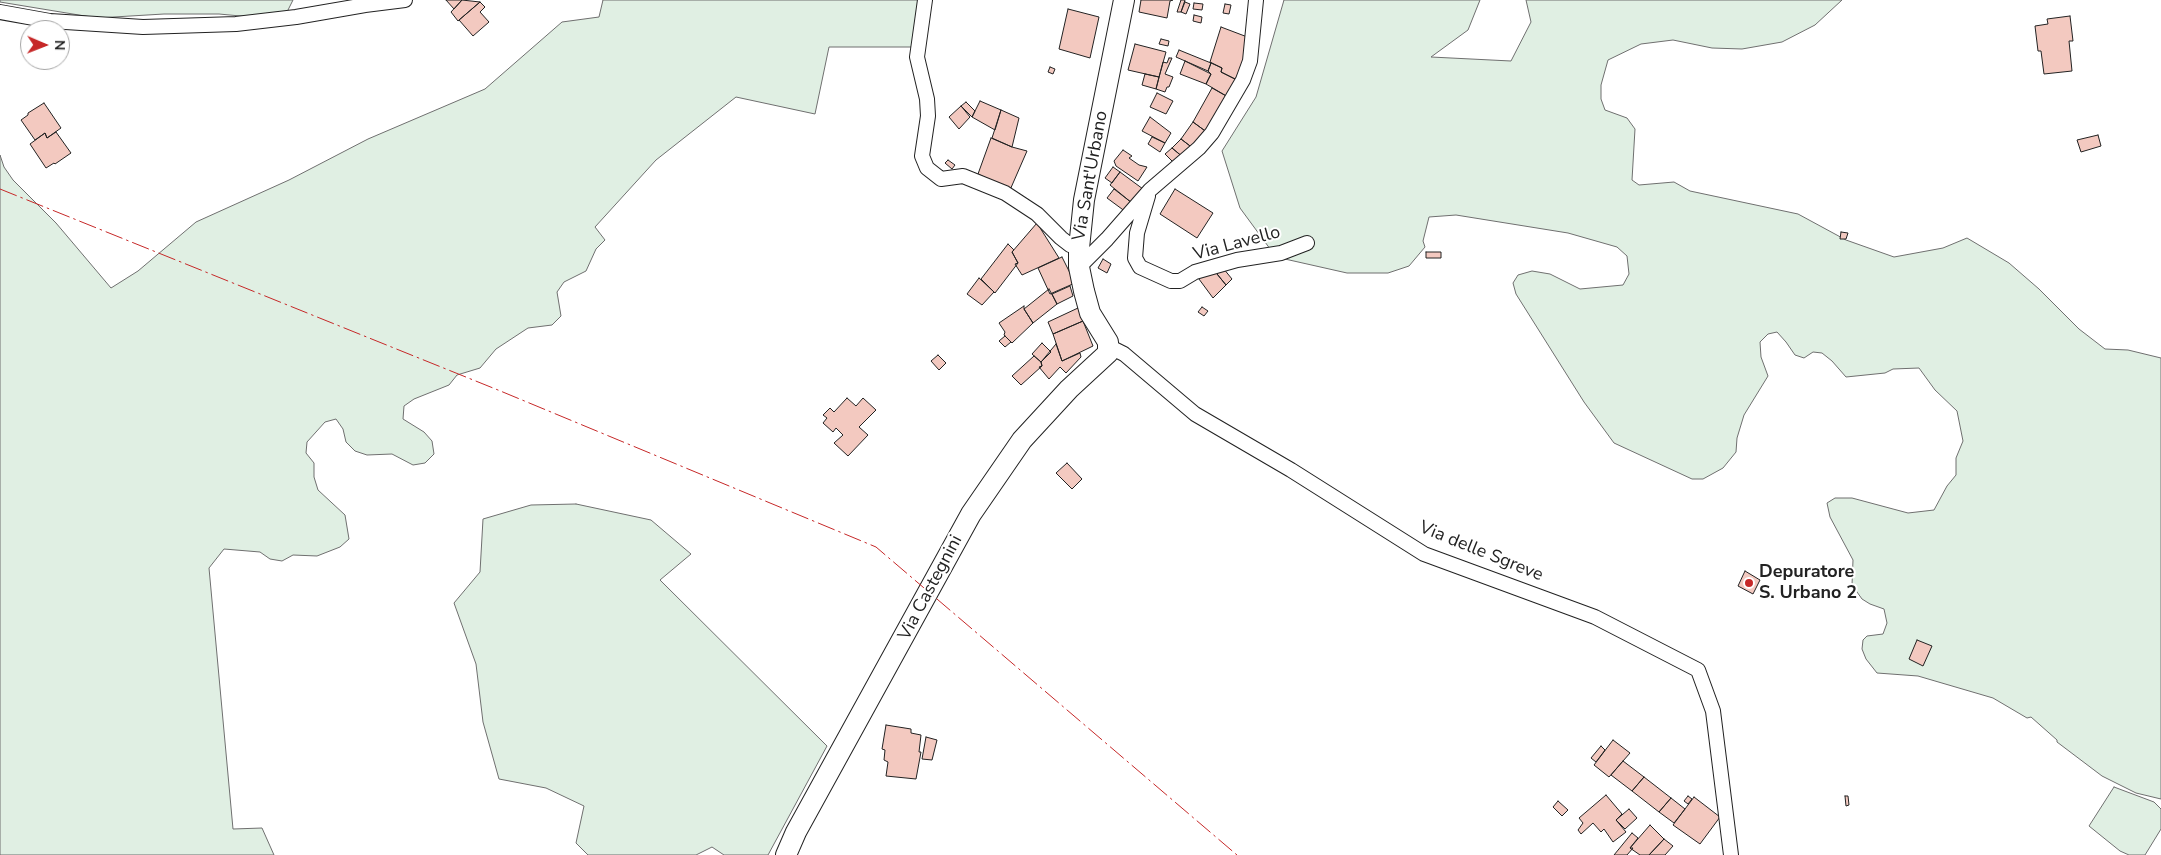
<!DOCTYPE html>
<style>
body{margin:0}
#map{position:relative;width:2161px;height:855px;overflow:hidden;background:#fff;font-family:"Nunito Sans",sans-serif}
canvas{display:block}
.north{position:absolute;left:20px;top:20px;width:50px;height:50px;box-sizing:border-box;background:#fff;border:1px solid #a7a7a7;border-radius:50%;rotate:91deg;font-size:14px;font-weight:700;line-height:20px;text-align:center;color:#222}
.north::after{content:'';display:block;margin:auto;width:18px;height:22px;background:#c62828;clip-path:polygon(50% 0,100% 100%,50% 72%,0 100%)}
</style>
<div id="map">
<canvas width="2161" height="855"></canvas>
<div class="north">N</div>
</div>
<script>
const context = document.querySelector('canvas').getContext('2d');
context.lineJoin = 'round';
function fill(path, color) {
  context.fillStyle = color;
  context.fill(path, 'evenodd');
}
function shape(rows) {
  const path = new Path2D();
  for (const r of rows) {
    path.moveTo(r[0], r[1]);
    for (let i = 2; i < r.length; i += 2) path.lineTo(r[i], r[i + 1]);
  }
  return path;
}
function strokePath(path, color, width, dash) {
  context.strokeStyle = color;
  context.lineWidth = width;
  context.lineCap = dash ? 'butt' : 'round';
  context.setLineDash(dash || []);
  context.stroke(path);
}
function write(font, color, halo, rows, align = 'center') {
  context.font = font + ' "Nunito Sans",sans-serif';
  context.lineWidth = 4;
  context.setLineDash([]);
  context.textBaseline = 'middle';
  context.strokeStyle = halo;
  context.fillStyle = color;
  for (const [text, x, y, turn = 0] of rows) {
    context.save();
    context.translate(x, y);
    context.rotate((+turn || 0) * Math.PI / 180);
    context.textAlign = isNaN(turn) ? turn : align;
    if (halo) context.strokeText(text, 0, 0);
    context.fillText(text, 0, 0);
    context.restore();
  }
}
const green = shape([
 [0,0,293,0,283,20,219,14,164,14,97,18,0,2,0,0],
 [603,0,929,0,921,47,829,47,815,114,736,97,656,160,595,227,605,240,596,249,586,271,564,282,557,292,561,316,552,325,528,328,496,349,480,368,457,375,449,385,414,399,404,406,403,419,424,432,432,441,434,454,425,463,413,465,392,454,367,455,355,451,346,442,343,429,336,419,325,422,307,442,306,453,314,463,314,477,318,490,345,515,349,539,340,547,317,556,293,555,282,561,270,559,260,552,224,549,209,568,233,829,262,828,274,855,0,855,0,155,4,167,13,180,56,223,111,288,138,271,196,222,289,180,368,139,485,89,562,22,599,17,603,0],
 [1284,0,1480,0,1468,30,1431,57,1511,61,1531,22,1526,0,1842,0,1815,25,1782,42,1742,49,1712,48,1673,40,1641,44,1608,60,1601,85,1601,99,1605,110,1627,118,1635,129,1632,180,1639,185,1674,182,1690,191,1798,214,1846,240,1894,257,1943,248,1967,238,2009,263,2039,289,2079,329,2105,349,2128,350,2161,358,2161,799,2136,793,2102,776,2057,742,2057,740,2031,717,2027,718,1993,698,1918,676,1877,673,1866,659,1862,649,1863,640,1867,636,1883,634,1887,623,1884,609,1870,604,1862,599,1852,585,1853,560,1830,517,1827,503,1835,498,1852,498,1908,513,1934,510,1947,486,1956,475,1956,458,1963,441,1957,411,1935,390,1919,368,1893,369,1885,373,1846,377,1832,361,1822,353,1813,352,1804,358,1795,355,1786,342,1777,332,1768,334,1760,342,1761,357,1768,376,1744,415,1737,438,1736,452,1723,468,1703,479,1692,479,1614,443,1584,402,1516,294,1513,283,1518,275,1532,271,1550,274,1580,289,1623,285,1629,274,1627,256,1617,247,1568,233,1456,215,1429,217,1423,241,1425,247,1409,266,1388,273,1347,273,1276,257,1240,208,1222,151,1256,97,1284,0],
 [576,504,651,520,691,554,660,580,827,746,768,855,724,855,712,847,696,855,588,855,576,843,584,806,546,788,499,779,483,722,476,664,454,603,480,572,483,519,531,505,576,504],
 [2114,787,2154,802,2161,809,2161,829,2145,855,2129,855,2120,851,2089,826,2114,787]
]);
fill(green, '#e0efe3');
strokePath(green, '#6f6f6f', 1);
const building = shape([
 [446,0,462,0,454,9,446,0],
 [462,0,480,2,458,21,451,12,462,0],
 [1141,0,1173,0,1170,1,1167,18,1139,12,1141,0],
 [1181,0,1185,0,1181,12,1177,12,1181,0],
 [480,2,485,7,480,12,489,22,473,36,459,20,480,2],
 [1185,2,1190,4,1186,14,1181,12,1185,2],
 [1194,3,1203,4,1202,10,1193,9,1194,3],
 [1225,4,1231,5,1229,14,1223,13,1225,4],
 [1068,9,1099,17,1090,58,1059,49,1068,9],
 [1194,15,1202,17,1201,23,1193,21,1194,15],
 [2070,16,2073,41,2069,41,2072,71,2044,74,2041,51,2038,51,2035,26,2048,24,2047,19,2070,16],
 [1221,27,1250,38,1237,80,1221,72,1222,68,1210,62,1221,27],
 [1161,39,1169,41,1168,46,1159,44,1161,39],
 [1135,44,1166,52,1159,77,1128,70,1135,44],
 [1179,50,1211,63,1208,71,1176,57,1179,50],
 [1169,58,1172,58,1165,74,1173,77,1169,87,1167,87,1165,92,1156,89,1163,62,1167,63,1169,58],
 [1185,61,1211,74,1206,84,1180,74,1185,61],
 [1211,63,1222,68,1221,72,1237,80,1228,97,1206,84,1211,74,1208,71,1211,63],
 [1050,67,1055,69,1053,74,1048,72,1050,67],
 [1145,74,1159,77,1156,89,1142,85,1145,74],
 [1212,88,1228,97,1208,133,1193,122,1212,88],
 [1157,93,1173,101,1166,114,1150,107,1157,93],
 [980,101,1001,110,995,130,972,117,980,101],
 [966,102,975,111,972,117,961,106,966,102],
 [44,103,61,128,47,138,45,133,35,140,21,120,28,115,28,113,44,103],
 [961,106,970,117,959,129,949,117,961,106],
 [1001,110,1019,118,1012,147,992,138,1001,110],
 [1150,117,1171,133,1165,143,1142,131,1150,117],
 [1193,122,1208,133,1194,149,1181,139,1193,122],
 [56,132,71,153,55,164,54,163,46,168,30,144,45,133,47,138,56,132],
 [2098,135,2101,146,2081,152,2077,140,2098,135],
 [1152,137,1165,143,1160,152,1148,144,1152,137],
 [991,138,1012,147,1027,151,1010,190,978,174,991,138],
 [1181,139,1194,149,1184,158,1172,148,1181,139],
 [1172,148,1184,158,1176,165,1165,154,1172,148],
 [1123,150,1132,156,1129,158,1139,165,1147,167,1138,181,1116,166,1114,161,1123,150],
 [948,160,955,165,952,169,945,163,948,160],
 [1113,167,1120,172,1112,183,1105,178,1113,167],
 [1120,172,1143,189,1132,203,1110,185,1120,172],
 [1114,189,1132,203,1126,212,1107,198,1114,189],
 [1175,189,1213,213,1197,238,1160,214,1175,189],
 [1037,223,1059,258,1022,275,1015,264,1018,263,1012,252,1037,223],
 [1841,232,1848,233,1846,239,1840,239,1841,232],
 [1008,244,1014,250,1012,252,1018,263,995,293,981,279,1008,244],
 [1426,252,1441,252,1441,258,1426,258,1426,252],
 [1062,257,1075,283,1050,294,1038,268,1062,257],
 [1103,259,1111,264,1107,273,1098,268,1103,259],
 [1223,268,1232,279,1226,285,1217,274,1223,268],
 [1213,269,1226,285,1213,298,1196,275,1213,269],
 [979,278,994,292,982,305,967,294,979,278],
 [1070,286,1073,296,1057,304,1052,294,1070,286],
 [1049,289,1057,304,1033,323,1024,309,1049,289],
 [1024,306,1024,309,1033,323,1012,343,1004,335,1005,332,999,323,1024,306],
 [1202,307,1208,311,1204,316,1198,312,1202,307],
 [1078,308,1083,321,1053,334,1048,322,1078,308],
 [1083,321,1093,346,1062,361,1053,334,1083,321],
 [1005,336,1011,342,1005,347,999,341,1005,336],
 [1042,343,1051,352,1041,362,1032,354,1042,343],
 [1056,344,1062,361,1080,353,1081,357,1066,373,1060,367,1049,379,1039,367,1042,366,1041,362,1056,344],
 [938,355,946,363,939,370,931,361,938,355],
 [1034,356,1041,362,1042,366,1021,385,1012,376,1034,356],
 [847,398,856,406,863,398,876,410,859,427,868,435,848,456,834,443,843,435,836,428,833,432,823,423,827,418,823,415,830,408,834,412,847,398],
 [1067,463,1082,479,1072,489,1056,473,1067,463],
 [1745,571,1760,580,1753,594,1738,586,1745,571],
 [1917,640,1932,646,1923,666,1909,659,1917,640],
 [886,725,911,729,911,733,921,735,919,752,921,752,916,779,886,776,888,762,884,760,885,750,882,749,886,725],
 [926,737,937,740,932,760,922,759,926,737],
 [1613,740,1630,753,1609,777,1594,765,1613,740],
 [1601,746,1605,750,1596,762,1591,758,1601,746],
 [1623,761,1644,777,1632,791,1611,775,1623,761],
 [1644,777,1671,798,1659,812,1632,791,1644,777],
 [1606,795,1622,814,1616,820,1626,832,1613,842,1604,829,1601,832,1593,823,1581,834,1578,830,1583,823,1579,818,1606,795],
 [1688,796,1692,799,1688,804,1684,801,1688,796],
 [1845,796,1848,796,1849,805,1846,806,1845,796],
 [1694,797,1720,817,1700,844,1673,825,1694,797],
 [1671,798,1685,809,1674,823,1659,812,1671,798],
 [1558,801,1568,810,1562,816,1553,807,1558,801],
 [1629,809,1637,818,1625,829,1616,820,1629,809],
 [1650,825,1664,839,1649,855,1640,855,1630,848,1650,825],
 [1632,833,1638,838,1630,848,1633,848,1627,855,1614,855,1632,833],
 [1664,839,1673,846,1665,855,1649,855,1664,839]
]);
fill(building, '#f3c9c0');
strokePath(building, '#222', 1);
const street = shape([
 [925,0,917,57,927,99,928,116,922,156,927,168,941,179,963,176,1005,193,1037,214,1061,238,1070,245,1079,248],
 [0,12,50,21,143,27,236,24,296,17,365,5,405,0],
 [1148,196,1137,233,1135,258,1140,267,1171,281,1180,281,1195,272,1237,260,1281,253,1307,243],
 [1079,267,1107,239,1150,190,1199,148,1212,133,1243,80,1250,61,1256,0],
 [1110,347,1124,354,1195,414,1291,470,1424,554,1595,617,1698,670,1713,711,1731,855]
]);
const secondary = shape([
 [786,855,796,832,971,514,1022,440,1069,389,1108,353,1108,342,1090,313,1084,291,1079,267,1079,248,1084,200,1124,0]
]);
strokePath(street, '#222', 16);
strokePath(secondary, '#222', 22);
strokePath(street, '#fff', 14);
strokePath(secondary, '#fff', 20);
strokePath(shape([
 [0,189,498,390,876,547,1237,855]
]), '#c62828', 1, [18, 4, 2.5, 4]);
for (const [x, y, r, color] of [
 [1749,583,5,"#c62828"]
]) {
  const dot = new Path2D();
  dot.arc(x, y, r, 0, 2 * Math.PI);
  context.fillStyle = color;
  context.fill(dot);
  strokePath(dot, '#fff', 2);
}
write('18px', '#222', '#fff', [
 ["Via Sant'Urbano",1091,176,-80],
 ["Via Lavello",1237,244,-15],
 ["Via delle Sgreve",1481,552,22],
 ["Via Castegnini",931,588,-62]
]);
write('bold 18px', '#222', '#fff', [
 ["Depuratore",1759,573],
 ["S. Urbano 2",1759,594]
], 'left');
</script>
